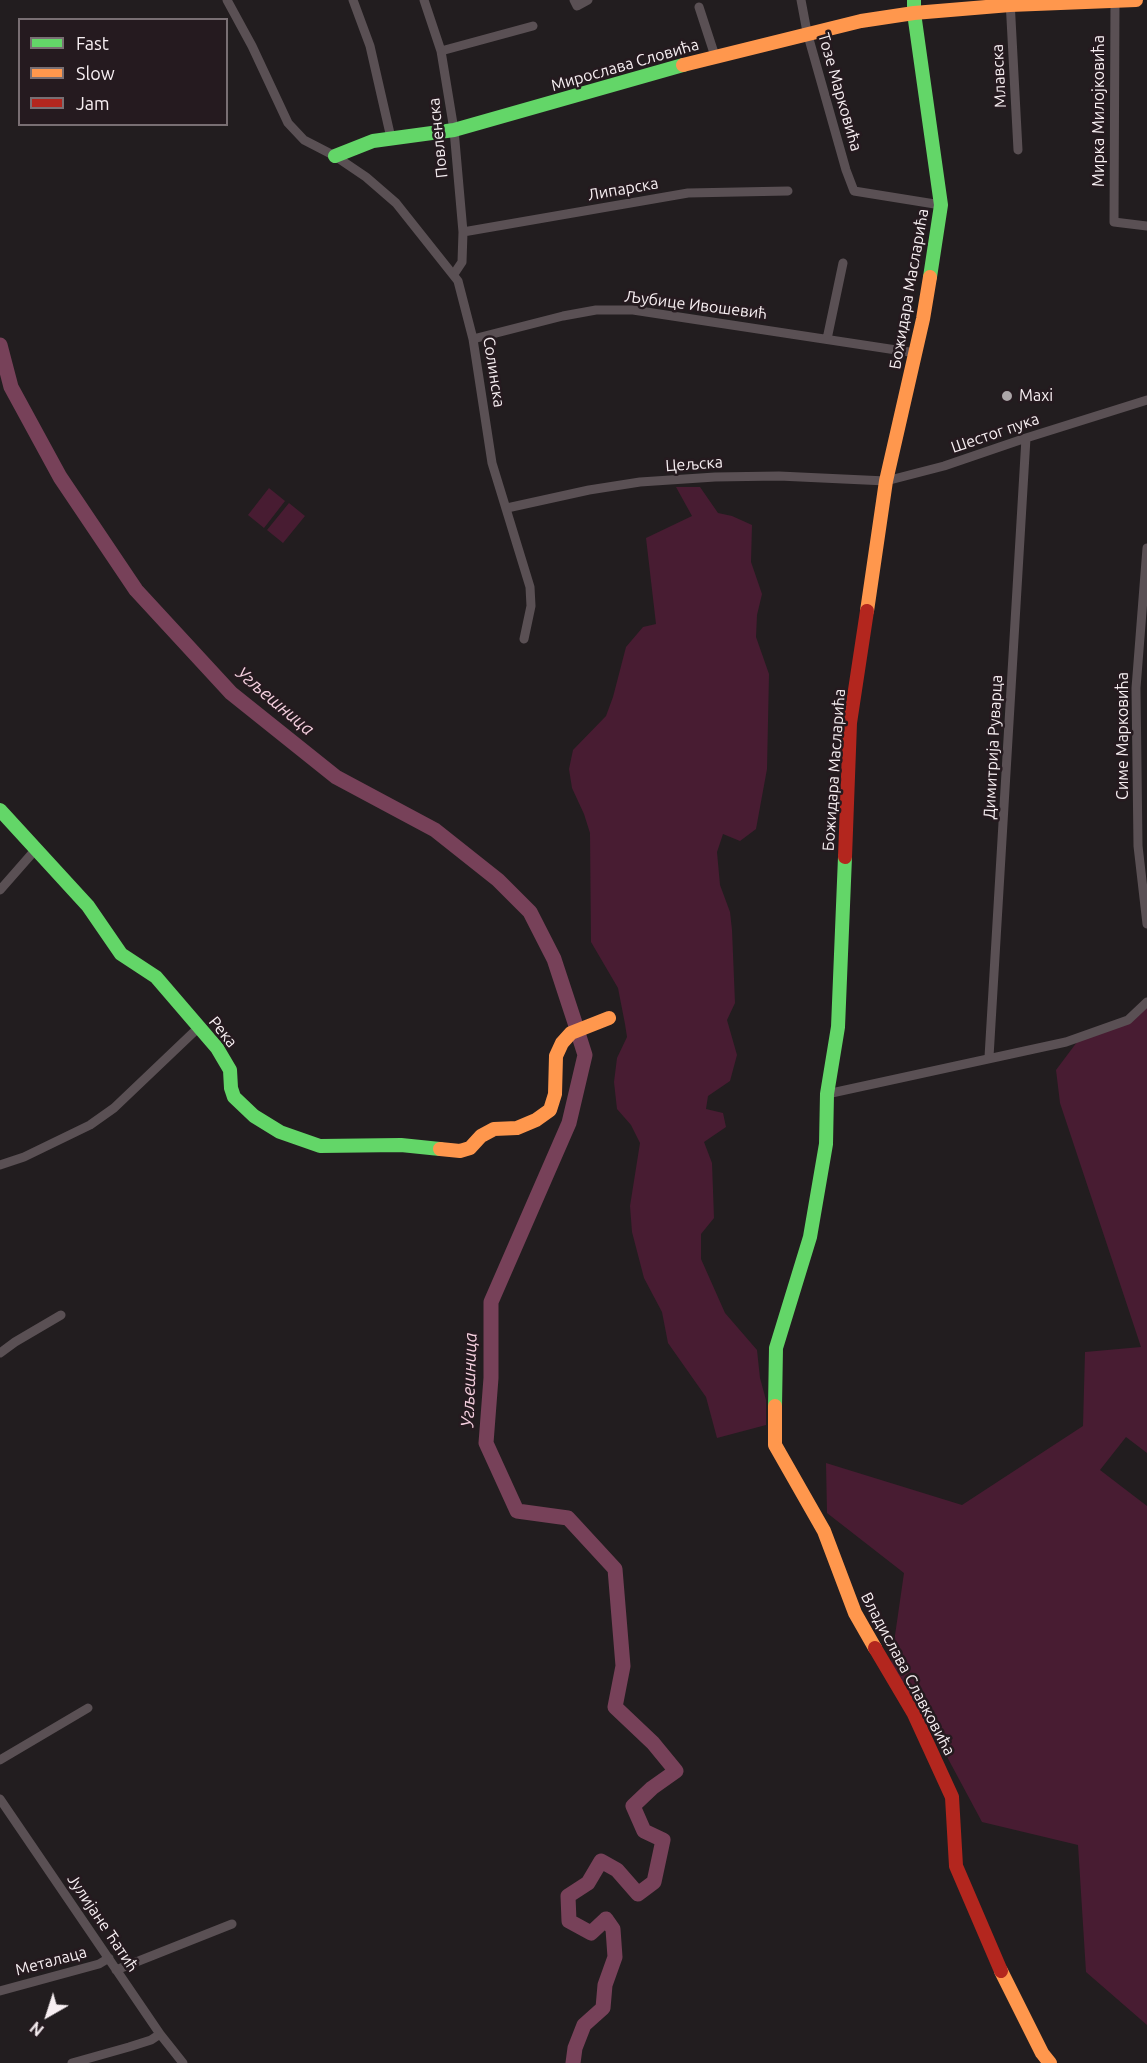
<!DOCTYPE html>
<meta charset="utf-8">
<style>
body{margin:0}
#map{position:relative;width:1147px;height:2063px;overflow:hidden;background:#221d1f;font-family:Ubuntu,sans-serif}
canvas{display:block}
.legend{position:absolute;left:18px;top:18px;width:210px;height:108px;box-sizing:border-box;background:#251a1f;border:2px solid #796f73;margin:0;padding:8px 10px;list-style:none;font-size:18px;color:#f7eff2}
.legend li{display:flex;align-items:center;gap:12px;height:30px}
.legend b{width:30px;border:2px solid #796f73}
.north{position:absolute;left:18px;top:1985px;width:60px;height:60px;-webkit-text-stroke:4px #251a1f;paint-order:stroke;rotate:219deg;font-size:16px;font-weight:700;line-height:24px;text-align:center;color:#f7eff2}
.north::after{content:'';display:block;margin:auto;width:21px;height:27px;background:#f7eff2;clip-path:polygon(50% 0,100% 100%,50% 72%,0 100%)}
</style>
<div id="map">
<canvas width="1147" height="2063"></canvas>
<ul class="legend">
<li><b style="height:8px;background:#63d668"></b>Fast</li>
<li><b style="height:8px;background:#ff974d"></b>Slow</li>
<li><b style="height:8px;background:#b3261e"></b>Jam</li>
</ul>
<div class="north">N</div>
</div>
<script>
const context = document.querySelector('canvas').getContext('2d');
context.lineJoin = 'round';
function fill(path, color) {
  context.fillStyle = color;
  context.fill(path, 'evenodd');
}
function shape(rows) {
  const path = new Path2D();
  for (const r of rows) {
    path.moveTo(r[0], r[1]);
    for (let i = 2; i < r.length; i += 2) path.lineTo(r[i], r[i + 1]);
  }
  return path;
}
function strokePath(path, color, width, dash) {
  context.strokeStyle = color;
  context.lineWidth = width;
  context.lineCap = dash ? 'butt' : 'round';
  context.setLineDash(dash || []);
  context.stroke(path);
}
function write(font, color, halo, rows, align = 'center') {
  context.font = font + ' Ubuntu,sans-serif';
  context.lineWidth = 5;
  context.setLineDash([]);
  context.textBaseline = 'middle';
  context.strokeStyle = halo;
  context.fillStyle = color;
  for (const [text, x, y, turn = 0] of rows) {
    context.save();
    context.translate(x, y);
    context.rotate((+turn || 0) * Math.PI / 180);
    context.textAlign = isNaN(turn) ? turn : align;
    if (halo) context.strokeText(text, 0, 0);
    context.fillText(text, 0, 0);
    context.restore();
  }
}
fill(shape([
 [676,487,700,487,718,513,732,516,752,525,751,562,762,594,757,615,756,637,769,674,767,769,756,829,740,841,723,834,717,852,720,885,730,912,732,930,735,1003,727,1020,737,1055,730,1081,708,1096,706,1109,723,1113,726,1127,704,1142,712,1163,714,1218,701,1234,701,1259,725,1313,757,1350,760,1378,766,1400,766,1425,717,1438,706,1397,668,1343,662,1312,644,1278,632,1232,630,1206,640,1143,631,1125,617,1109,614,1082,617,1058,627,1037,625,1024,618,988,591,942,590,833,584,814,572,788,569,769,573,750,606,716,613,697,626,647,643,627,656,624,646,538,692,516],
 [269,488,285,501,264,528,248,515],
 [289,503,305,516,283,543,267,530],
 [1147,1008,1147,1453,1126,1437,1100,1470,1147,1506,1147,2025,1086,1972,1078,1845,982,1822,930,1725,890,1670,904,1573,827,1513,826,1463,962,1505,1083,1426,1085,1352,1141,1347,1060,1103,1056,1070,1080,1038]
]), '#481c32');
strokePath(shape([
 [0,345,11,387,60,477,136,590,231,693,336,777,435,830,498,880,530,912,554,959,577,1029],
 [573,2063,575,2048,584,2025,603,2008,605,1985,615,1957,613,1929,606,1919,591,1933,569,1921,568,1896,588,1883,601,1861,617,1870,638,1894,654,1882,663,1840,644,1831,633,1806,652,1788,676,1771,653,1743,615,1707,623,1666,615,1569,568,1518,517,1511,486,1443,491,1378,491,1302,569,1123,585,1055,578,1033]
]), '#774159', 15);
strokePath(shape([
 [227,0,252,46,288,123,304,140,335,156,366,177,396,203,458,281,473,339,492,463,530,587,531,606,524,639],
 [353,0,370,46,391,138],
 [424,0,441,51,454,130,463,232,462,262,454,274],
 [574,0,577,6,588,0],
 [801,0,807,32,846,170,854,191,941,205],
 [1010,0,1018,150],
 [1115,1,1114,222,1147,226],
 [699,7,715,56],
 [441,51,533,26],
 [463,232,688,193,788,191],
 [473,339,563,316,596,310,633,310,916,353],
 [827,339,843,263],
 [507,508,589,490,640,482,715,477,779,476,886,481,944,466,1026,438,1147,400],
 [1147,548,1136,688,1138,846,1147,924],
 [0,890,36,849],
 [989,1057,1026,438],
 [827,1094,1066,1042,1128,1020,1147,1002],
 [0,1165,24,1157,90,1125,114,1108,198,1028],
 [0,1353,15,1342,61,1315],
 [0,1760,88,1708],
 [0,1799,160,2034,183,2063],
 [116,1970,232,1924],
 [0,1991,99,1964,109,1958],
 [72,2063,129,2047,151,2040,160,2034]
]), '#5a5054', 9);
strokePath(shape([
 [914,0,914,13,941,205,930,277],
 [335,156,373,141,454,130,683,65],
 [0,810,88,906,121,954,156,977,217,1048,230,1070,231,1088,234,1097,254,1116,280,1132,320,1146,401,1145,440,1149],
 [775,1406,776,1348,810,1237,826,1144,827,1094,838,1027,845,857]
]), '#63d668', 14);
strokePath(shape([
 [683,65,861,21,914,13,1010,5,1136,0],
 [867,611,886,481,923,319,930,277],
 [440,1149,460,1151,470,1148,481,1136,494,1129,517,1128,536,1120,550,1110,555,1094,556,1056,562,1043,571,1033,609,1018],
 [775,1406,775,1445,824,1531,855,1613,875,1648],
 [1001,1971,1042,2053,1050,2063]
]), '#ff974d', 14);
strokePath(shape([
 [845,857,850,723,867,611],
 [875,1648,914,1714,952,1797,956,1866,1001,1971]
]), '#b3261e', 14);
for (const [x, y, r, color] of [
 [1007,396,6,"#aca6a8"]
]) {
  const dot = new Path2D();
  dot.arc(x, y, r, 0, 2 * Math.PI);
  context.fillStyle = color;
  context.fill(dot);
  strokePath(dot, '#251a1f', 2);
}
write('16px', '#f7eff2', '#251a1f', [
 ["Мирослава Словића",625,65,-16],
 ["Млавска",999,76,-93],
 ["Тозе Марковића",840,92,74],
 ["Мирка Милојковића",1099,111,-90],
 ["Повленска",438,138,-96],
 ["Липарска",623,189,-10],
 ["Божидара Масларића",909,289,-80],
 ["Љубице Ивошевић",696,305,7],
 ["Солинска",494,372,81],
 ["Шестог пука",995,433,-19],
 ["Цељска",694,464,-4],
 ["Симе Марковића",1123,736,-90],
 ["Димитрија Руварца",993,747,-87],
 ["Божидара Масларића",834,770,-86],
 ["Река",223,1032,51],
 ["Владислава Славковића",908,1674,62],
 ["Јулијане Ћатић",103,1923,56],
 ["Металаца",51,1961,-15]
]);
write('16px', '#f7eff2', '#251a1f', [
 ["Maxi",1019,396]
], 'left');
write('italic 18px', '#f4cfde', '#251a1f', [
 ["Угљешница",275,701,40],
 ["Угљешница",469,1380,-88]
]);
</script>
